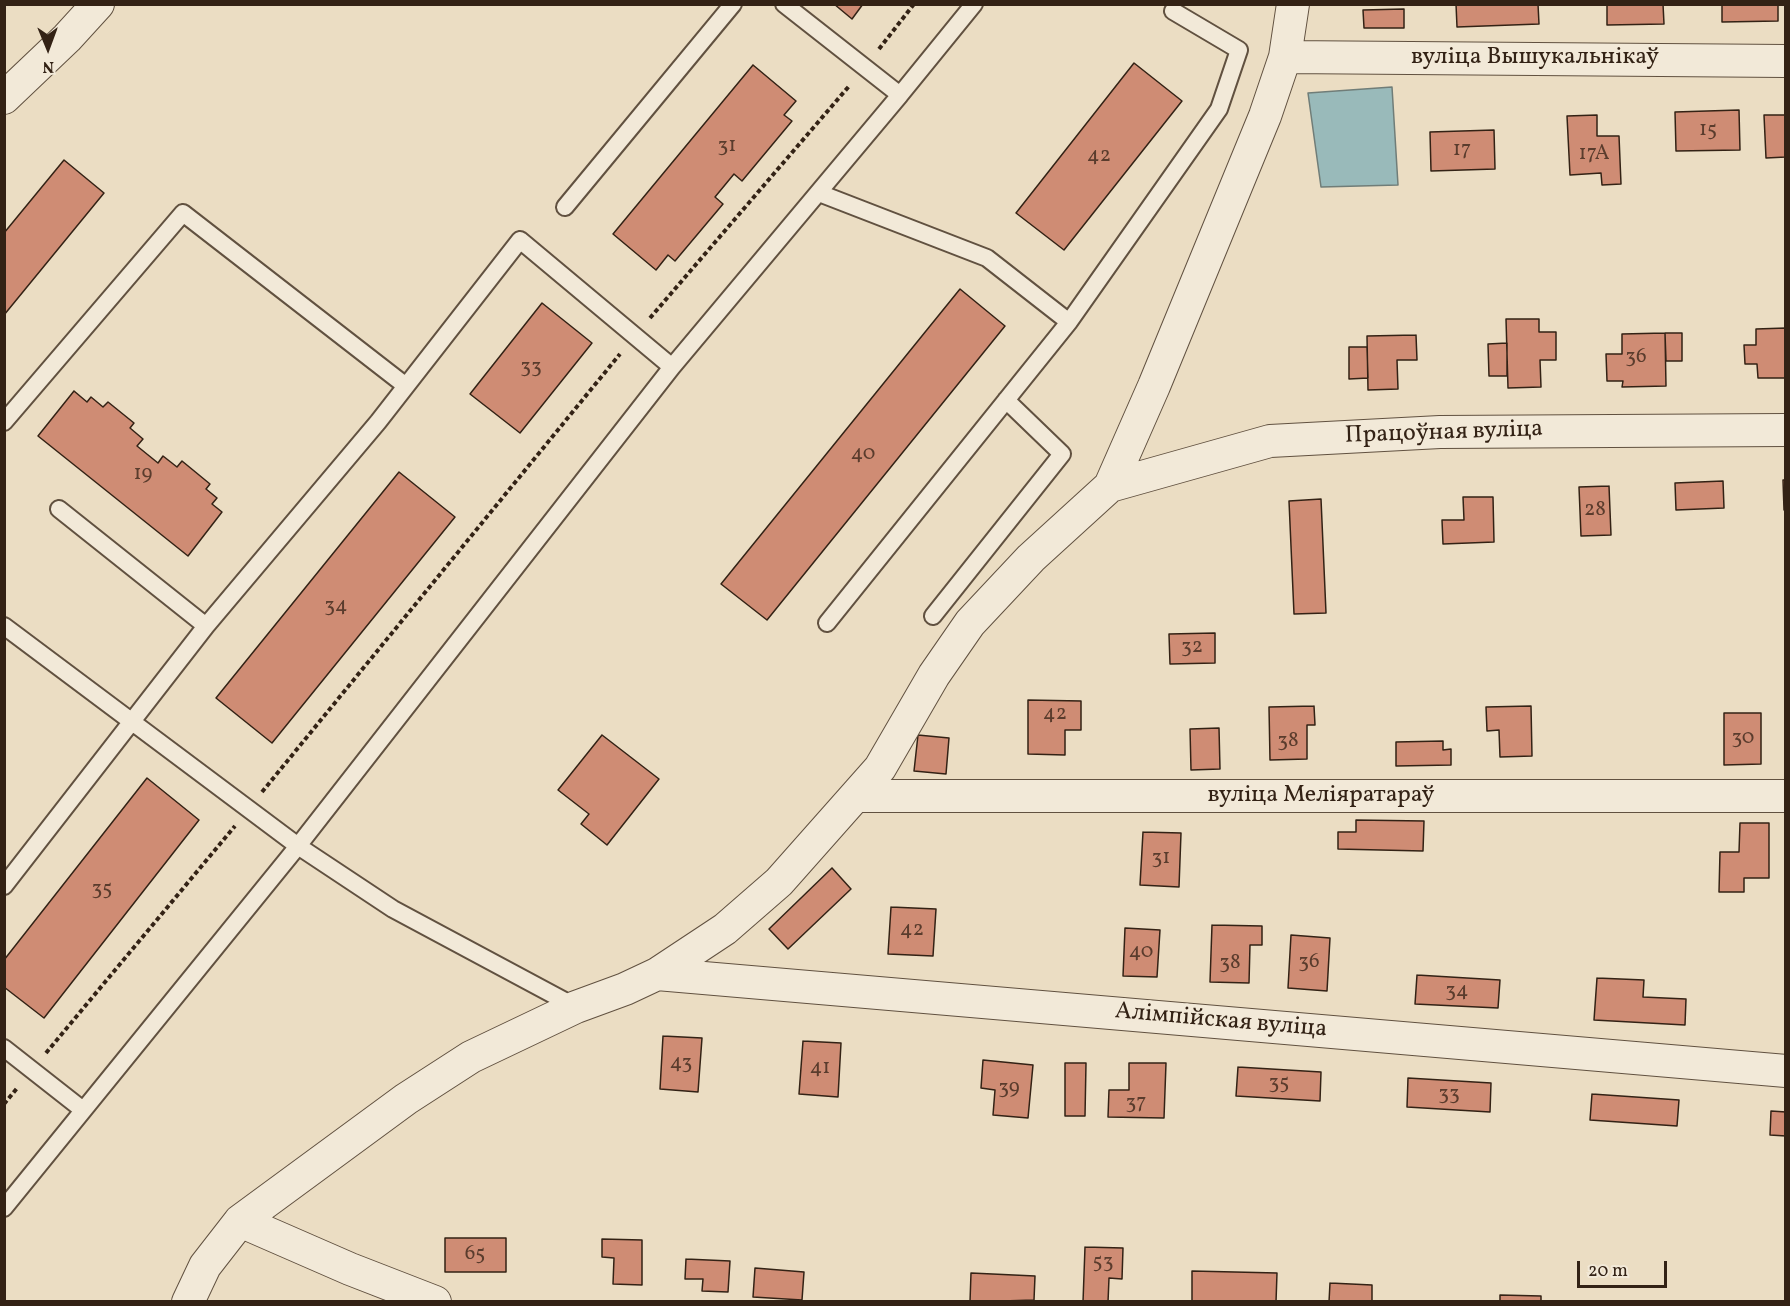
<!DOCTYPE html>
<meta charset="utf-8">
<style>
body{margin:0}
#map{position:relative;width:1790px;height:1306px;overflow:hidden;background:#ebddc3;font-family:Vollkorn,serif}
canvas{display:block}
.frame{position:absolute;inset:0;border:6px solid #332215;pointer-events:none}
.north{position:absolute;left:18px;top:18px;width:60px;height:60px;-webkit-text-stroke:4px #f2e9d8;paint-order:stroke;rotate:179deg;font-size:16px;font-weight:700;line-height:24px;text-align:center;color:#332215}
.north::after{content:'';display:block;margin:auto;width:21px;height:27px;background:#332215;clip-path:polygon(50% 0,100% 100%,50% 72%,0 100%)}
.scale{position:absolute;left:1577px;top:1261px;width:90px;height:27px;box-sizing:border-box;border:3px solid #332215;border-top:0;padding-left:8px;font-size:18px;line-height:21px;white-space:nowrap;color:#332215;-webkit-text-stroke:4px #f2e9d8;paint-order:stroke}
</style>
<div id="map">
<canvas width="1790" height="1306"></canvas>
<div class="frame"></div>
<div class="north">N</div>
<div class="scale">20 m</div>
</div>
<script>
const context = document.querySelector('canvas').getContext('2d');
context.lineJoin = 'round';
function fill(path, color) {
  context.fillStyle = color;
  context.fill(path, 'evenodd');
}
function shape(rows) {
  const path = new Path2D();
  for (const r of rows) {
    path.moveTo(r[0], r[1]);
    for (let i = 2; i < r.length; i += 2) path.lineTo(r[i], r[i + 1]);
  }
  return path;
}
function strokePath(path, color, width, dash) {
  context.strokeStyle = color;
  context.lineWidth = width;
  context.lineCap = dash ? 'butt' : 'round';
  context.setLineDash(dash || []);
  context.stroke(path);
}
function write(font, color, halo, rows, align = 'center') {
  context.font = font + ' Vollkorn,serif';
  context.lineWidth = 6;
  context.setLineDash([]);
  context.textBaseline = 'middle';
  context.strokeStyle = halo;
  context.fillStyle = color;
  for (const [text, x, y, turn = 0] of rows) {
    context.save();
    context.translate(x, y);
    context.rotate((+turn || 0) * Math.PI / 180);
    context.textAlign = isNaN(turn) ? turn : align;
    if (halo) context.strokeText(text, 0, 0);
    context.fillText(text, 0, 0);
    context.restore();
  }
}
const water = shape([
 [1392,87,1398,185,1321,187,1308,93,1392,87]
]);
fill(water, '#99baba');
strokePath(water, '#707d78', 1.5);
const building = shape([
 [834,4,863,4,852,19,834,4],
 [1456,4,1538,4,1539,24,1457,27,1456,4],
 [1607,4,1663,4,1664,24,1607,25,1607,4],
 [1722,4,1778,4,1778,21,1722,22,1722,4],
 [1404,9,1404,28,1364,28,1363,10,1404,9],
 [1134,63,1182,101,1064,250,1016,213,1134,63],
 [753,65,796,101,784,115,792,121,742,181,734,174,715,197,723,204,675,261,668,255,656,270,613,234,753,65],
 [1739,110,1740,150,1676,151,1675,112,1739,110],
 [1597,115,1597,136,1619,136,1621,184,1602,185,1601,173,1570,175,1567,116,1597,115],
 [1764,115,1786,115,1786,157,1766,158,1764,115],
 [1494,130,1495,169,1431,171,1430,132,1494,130],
 [64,160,104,193,4,315,4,233,64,160],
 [960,289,1005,326,767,620,721,584,960,289],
 [542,303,592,343,520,433,470,394,542,303],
 [1506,319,1539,319,1539,332,1556,332,1556,360,1540,360,1541,387,1508,388,1506,319],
 [1786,328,1786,378,1758,378,1757,364,1745,364,1744,345,1756,345,1756,329,1786,328],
 [1665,333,1682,333,1682,361,1666,361,1665,333],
 [1665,333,1666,386,1622,387,1623,381,1607,381,1606,354,1622,354,1622,334,1665,333],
 [1416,335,1417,360,1397,360,1398,389,1368,390,1367,336,1416,335],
 [1507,343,1507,376,1489,376,1488,344,1507,343],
 [1349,347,1367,347,1368,378,1349,379,1349,347],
 [74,391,87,402,91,397,103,407,108,402,134,423,130,428,143,439,137,446,158,463,163,456,177,467,182,461,210,484,206,489,217,498,212,504,222,512,188,556,38,436,74,391],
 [399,472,455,517,272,743,216,698,399,472],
 [1783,480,1786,480,1786,510,1784,510,1783,480],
 [1723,481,1724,508,1676,510,1675,483,1723,481],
 [1609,486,1611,535,1581,536,1579,487,1609,486],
 [1463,497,1493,497,1494,542,1443,544,1442,520,1464,520,1463,497],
 [1321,499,1326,613,1294,614,1289,501,1321,499],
 [1215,633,1215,663,1170,664,1169,634,1215,633],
 [1028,700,1081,701,1081,730,1065,730,1065,755,1028,754,1028,700],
 [1314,706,1315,725,1307,725,1307,759,1270,760,1269,707,1314,706],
 [1531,706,1532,756,1500,757,1499,730,1487,731,1486,707,1531,706],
 [1724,713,1761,713,1761,764,1724,765,1724,713],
 [1219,728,1220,769,1191,770,1190,729,1219,728],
 [602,735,659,779,607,845,581,824,589,814,558,790,602,735],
 [918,735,949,738,946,774,914,771,918,735],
 [1443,741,1443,750,1451,749,1451,765,1396,766,1396,742,1443,741],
 [147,778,199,820,44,1018,4,987,4,960,147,778],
 [1356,820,1424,821,1423,851,1338,849,1338,832,1356,832,1356,820],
 [1740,823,1769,823,1769,878,1744,878,1744,892,1719,892,1720,852,1739,852,1740,823],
 [1143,832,1181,833,1179,887,1140,885,1143,832],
 [832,868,851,889,788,949,769,929,832,868],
 [891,907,936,909,933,956,888,954,891,907],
 [1212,925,1262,926,1262,945,1250,945,1249,983,1210,982,1212,925],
 [1125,928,1160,930,1157,977,1123,976,1125,928],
 [1291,935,1330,938,1327,991,1288,988,1291,935],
 [1417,975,1500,980,1498,1008,1415,1004,1417,975],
 [1597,978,1644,980,1643,997,1686,999,1685,1025,1594,1020,1597,978],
 [663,1036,702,1038,698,1092,660,1089,663,1036],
 [803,1041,841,1043,838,1097,799,1094,803,1041],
 [983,1060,1033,1065,1028,1118,993,1115,995,1090,981,1088,983,1060],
 [1065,1063,1086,1063,1085,1116,1065,1116,1065,1063],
 [1129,1063,1166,1063,1164,1118,1108,1117,1109,1090,1129,1090,1129,1063],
 [1238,1067,1321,1072,1320,1101,1236,1096,1238,1067],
 [1408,1078,1491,1083,1490,1112,1407,1107,1408,1078],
 [1592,1094,1679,1100,1677,1126,1590,1120,1592,1094],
 [1771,1111,1786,1112,1786,1136,1770,1135,1771,1111],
 [445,1238,506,1238,506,1272,445,1272,445,1238],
 [602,1239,642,1240,642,1285,613,1284,614,1258,602,1257,602,1239],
 [1085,1247,1123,1248,1122,1279,1109,1278,1108,1302,1083,1302,1085,1247],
 [686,1259,730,1261,728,1292,702,1291,703,1279,685,1279,686,1259],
 [755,1268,804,1272,802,1300,753,1297,755,1268],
 [1192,1271,1277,1273,1276,1302,1192,1302,1192,1271],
 [971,1273,1035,1276,1034,1300,970,1302,971,1273],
 [1330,1283,1372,1285,1372,1302,1329,1302,1330,1283],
 [1500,1295,1541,1296,1541,1302,1500,1302,1500,1295]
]);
fill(building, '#cf8c74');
strokePath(building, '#332215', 1.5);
const service = shape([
 [900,95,974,4],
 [819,193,987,258,1069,322,827,623],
 [565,207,733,4],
 [1069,322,1219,109,1239,50,1173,11],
 [4,422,183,213,406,386],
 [59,509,206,626],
 [933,616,1062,454,1006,400],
 [4,626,298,846,393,909,576,1007],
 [4,886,206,626,378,422,520,240,672,367],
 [4,1048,83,1110],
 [4,1208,298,846,672,367,900,95,784,4]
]);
const minor = shape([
 [1285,57,1786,61],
 [4,98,67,38,98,4],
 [1110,486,1270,441,1440,432,1786,430],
 [856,796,1786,796],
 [657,974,1786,1071],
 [240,1221,350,1269,435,1302],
 [188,1302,205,1266,240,1221,406,1099,471,1057,576,1007,625,989,657,974,725,929,779,882,880,768,934,675,970,623,1031,558,1110,486,1154,386,1265,116,1285,57,1293,4]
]);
strokePath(service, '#615140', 20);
strokePath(minor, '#615140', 34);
strokePath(shape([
 [879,49,914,4],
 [650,318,850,85],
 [262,792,620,354],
 [46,1053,235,826],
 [4,1104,18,1087]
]), '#332215', 4, [4.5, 3]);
strokePath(service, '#f2e9d8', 16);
strokePath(minor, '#f2e9d8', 32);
write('21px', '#5a3c2d', null, [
 ["15",1708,131],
 ["31",727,147],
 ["17",1462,151],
 ["17А",1594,155],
 ["42",1099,157],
 ["36",1636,358],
 ["33",531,368],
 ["40",863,455],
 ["19",143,475],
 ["28",1595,511],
 ["34",336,607],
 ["32",1192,648],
 ["42",1055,715],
 ["30",1743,739],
 ["38",1288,742],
 ["31",1161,859],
 ["35",102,890],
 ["42",912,931],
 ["40",1141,953],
 ["36",1309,963],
 ["38",1230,964],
 ["34",1457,992],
 ["43",681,1064],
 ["41",820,1069],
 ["35",1279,1084],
 ["39",1009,1089],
 ["33",1449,1095],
 ["37",1136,1104],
 ["65",475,1255],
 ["53",1103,1263]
]);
write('24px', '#332215', '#f2e9d8', [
 ["вуліца Вышукальнікаў",1535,59],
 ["Працоўная вуліца",1444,434,-2],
 ["вуліца Меліяратараў",1321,797],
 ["Алімпійская вуліца",1221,1022,5]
]);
</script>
